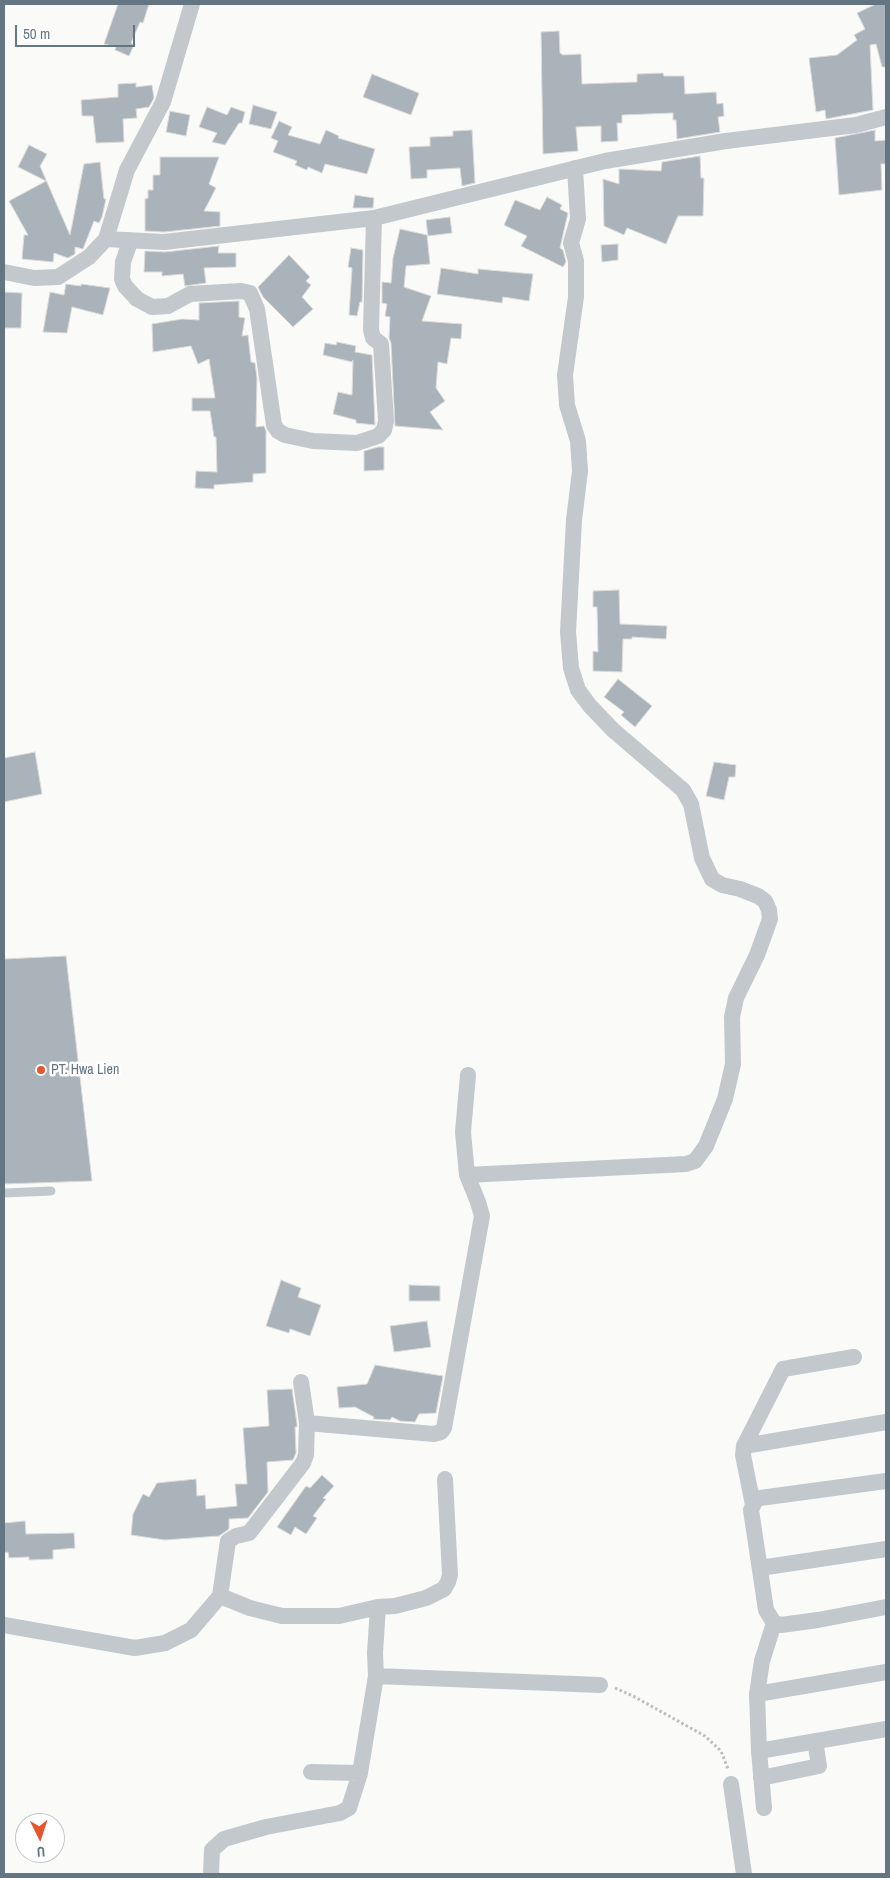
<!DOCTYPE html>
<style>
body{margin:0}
#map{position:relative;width:890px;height:1878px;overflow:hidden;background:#fafaf8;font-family:"Archivo Narrow",sans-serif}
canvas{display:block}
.frame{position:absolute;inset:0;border:5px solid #657683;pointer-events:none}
.north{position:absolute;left:15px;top:1813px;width:50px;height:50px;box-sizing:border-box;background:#fff;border:1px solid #c1c8cd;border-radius:50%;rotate:176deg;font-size:14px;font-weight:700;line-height:20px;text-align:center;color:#657683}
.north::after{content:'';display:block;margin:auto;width:18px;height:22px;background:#e4572e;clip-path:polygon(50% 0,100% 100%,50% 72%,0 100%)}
.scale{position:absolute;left:15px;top:25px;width:120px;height:22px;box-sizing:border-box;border:2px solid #657683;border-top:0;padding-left:6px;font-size:15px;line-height:18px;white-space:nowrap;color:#657683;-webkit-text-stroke:4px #fff;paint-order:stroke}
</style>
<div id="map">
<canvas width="890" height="1878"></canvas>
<div class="frame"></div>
<div class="north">U</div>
<div class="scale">50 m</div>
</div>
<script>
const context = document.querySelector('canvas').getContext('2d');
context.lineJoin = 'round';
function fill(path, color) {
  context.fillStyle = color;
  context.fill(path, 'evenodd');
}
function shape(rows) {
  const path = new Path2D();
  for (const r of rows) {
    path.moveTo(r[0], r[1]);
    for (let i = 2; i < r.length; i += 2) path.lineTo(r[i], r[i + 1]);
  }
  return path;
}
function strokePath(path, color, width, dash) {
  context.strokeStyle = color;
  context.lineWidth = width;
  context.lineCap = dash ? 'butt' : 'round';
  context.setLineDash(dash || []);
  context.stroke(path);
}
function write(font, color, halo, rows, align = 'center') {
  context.font = font + ' "Archivo Narrow",sans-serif';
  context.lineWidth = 5;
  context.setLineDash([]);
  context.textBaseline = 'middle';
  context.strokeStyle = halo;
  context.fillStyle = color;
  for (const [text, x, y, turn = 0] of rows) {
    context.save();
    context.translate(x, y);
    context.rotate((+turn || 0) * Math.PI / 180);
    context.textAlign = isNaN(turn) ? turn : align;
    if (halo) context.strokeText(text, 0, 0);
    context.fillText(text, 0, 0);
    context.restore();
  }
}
const building = shape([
 [118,4,149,4,143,23,140,22,131,43,134,45,129,56,115,50,116,47,104,44,118,4],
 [876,4,886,4,886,67,882,67,876,44,870,45,873,110,826,119,825,110,816,112,809,58,837,55,857,40,854,35,865,29,857,13,876,4],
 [559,31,560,53,563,55,581,54,582,84,637,82,637,74,663,73,664,76,684,76,685,94,716,92,717,104,723,103,724,116,718,117,720,132,677,139,676,120,673,120,673,113,622,115,622,123,617,123,618,141,601,142,601,126,576,127,578,151,543,154,541,32,559,31],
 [372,74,419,93,411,115,363,97,372,74],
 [136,83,136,87,152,85,154,98,149,107,136,109,137,118,123,119,124,142,96,143,93,116,82,116,81,100,118,97,118,84,136,83],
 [253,105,277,112,271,129,249,124,253,105],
 [207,107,227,115,231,107,245,112,242,123,239,123,225,145,212,142,217,133,199,127,207,107],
 [170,111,190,115,186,136,166,132,170,111],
 [279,121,292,127,288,135,320,144,326,130,339,136,338,138,375,149,367,174,325,164,322,173,308,167,307,170,295,165,297,161,273,152,278,141,271,138,279,121],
 [472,130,475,183,462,186,460,168,427,170,427,178,411,179,409,147,430,146,430,137,453,136,453,131,472,130],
 [875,130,875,141,886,140,886,164,881,164,882,190,839,195,835,138,875,130],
 [29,145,47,154,40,166,70,235,84,164,100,162,104,199,106,199,102,217,99,223,94,221,83,249,75,247,75,254,68,258,54,253,53,262,22,259,24,235,28,235,9,201,46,181,18,167,29,145],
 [700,156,701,178,704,178,703,216,678,216,666,244,627,228,624,235,604,226,603,179,619,184,619,169,661,171,662,162,700,156],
 [160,157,219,157,209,184,216,188,204,211,220,212,220,226,164,232,145,231,145,199,148,198,148,190,153,190,153,175,160,175,160,157],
 [355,195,374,198,373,208,353,208,355,195],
 [547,197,562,205,560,209,568,213,560,248,563,250,566,262,563,267,521,246,527,236,504,225,515,200,540,210,547,197],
 [450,217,452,233,428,236,426,220,450,217],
 [400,229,427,235,430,264,406,266,404,287,431,296,422,321,462,324,461,339,451,338,447,364,438,362,436,388,445,401,430,412,443,430,395,426,391,343,389,338,390,317,385,316,387,304,382,303,382,282,391,283,393,258,400,229],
 [618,244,618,260,602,262,601,245,618,244],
 [219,246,218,253,236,253,236,267,204,268,206,283,185,286,183,274,162,276,162,272,144,272,145,251,165,252,219,246],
 [351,248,363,250,362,302,360,302,357,316,349,315,352,268,348,267,351,248],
 [289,255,310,277,306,281,311,285,302,297,313,309,293,327,263,297,258,287,289,255],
 [441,268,478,274,478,269,533,274,529,301,503,297,502,303,437,294,441,268],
 [66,284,81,286,81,284,110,288,103,315,72,307,67,333,43,332,50,292,64,295,66,284],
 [4,292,22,293,21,328,4,328,4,292],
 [239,301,239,317,245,318,242,336,248,335,251,362,255,363,257,378,256,427,264,426,266,431,266,473,253,474,253,482,214,485,214,489,195,488,196,471,217,472,216,437,214,437,210,411,192,411,192,398,215,398,209,359,198,364,191,346,153,352,152,324,182,319,199,320,199,303,239,301],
 [337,342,356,346,355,352,372,355,375,425,356,423,356,420,333,414,338,392,352,395,353,360,352,362,323,355,325,343,336,345,337,342],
 [378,447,384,447,384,470,364,471,364,451,378,447],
 [619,590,620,624,667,626,666,639,632,637,632,639,623,639,622,672,593,671,593,651,598,652,597,607,593,607,593,591,619,590],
 [618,679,652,706,635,727,621,715,624,712,604,697,618,679],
 [35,752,42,794,4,802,4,758,35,752],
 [714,762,736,765,735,777,729,777,724,800,706,796,714,762],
 [66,956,92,1181,4,1184,4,959,66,956],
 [281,1280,301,1288,298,1297,321,1305,310,1336,290,1329,289,1333,266,1326,281,1280],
 [409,1285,440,1286,440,1301,409,1301,409,1285],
 [427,1321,431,1347,394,1352,390,1326,427,1321],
 [375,1365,443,1376,436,1413,419,1414,415,1422,400,1421,392,1417,390,1420,373,1419,374,1417,355,1407,339,1408,337,1387,367,1384,375,1365],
 [292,1389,297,1424,297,1427,295,1427,296,1453,293,1460,267,1462,268,1492,248,1518,229,1519,229,1529,219,1536,165,1540,131,1535,133,1514,143,1494,149,1497,157,1483,196,1479,197,1496,205,1495,206,1509,237,1506,235,1484,247,1484,243,1428,269,1426,267,1390,292,1389],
 [322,1475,334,1486,323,1498,326,1499,313,1516,317,1518,306,1534,295,1527,291,1535,277,1527,306,1486,310,1488,322,1475],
 [25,1521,26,1534,74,1533,75,1548,53,1550,53,1559,29,1560,29,1557,9,1558,8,1552,4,1553,4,1523,25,1521]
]);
fill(building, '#aab3b9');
strokePath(building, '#dcdcda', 1);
strokePath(shape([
 [615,1688,633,1696,705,1736,721,1751,728,1769]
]), '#bbbfc2', 3, [2.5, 2.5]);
strokePath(shape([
 [4,1193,51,1191]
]), '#c3c8cc', 9);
strokePath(shape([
 [106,239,164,242,374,218,605,161,726,141,856,125,886,117],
 [130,242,123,262,122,279,125,286,137,299,152,307,168,306,190,294,241,291,250,293,257,309,274,425,278,431,285,435,313,441,357,443,378,436,384,430,386,421,381,344,373,338,371,330,374,218],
 [4,272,34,278,58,277,89,257,106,239,127,170,163,102,192,4],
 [467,1175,686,1164,695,1161,706,1146,725,1099,733,1064,732,1017,736,998,757,955,770,919,769,910,765,901,758,896,740,889,722,885,712,879,702,858,691,804,683,790,613,730,590,706,578,690,571,668,568,632,574,520,580,471,578,441,567,405,565,375,576,297,576,261,571,243,578,219,575,168],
 [307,1423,434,1434,441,1432,444,1428,482,1216,478,1202,467,1175,463,1132,468,1075],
 [744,1446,783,1369,854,1357],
 [886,1481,760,1498,755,1501,751,1510,766,1610,774,1623,781,1625,818,1620,886,1607],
 [753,1505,743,1455,744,1446,886,1422],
 [760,1568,886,1549],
 [220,1596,228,1541,236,1536,249,1533,253,1528,303,1463,306,1455,307,1423,301,1382],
 [378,1607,395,1606,426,1598,444,1589,448,1582,450,1575,445,1479],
 [774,1623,762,1661,757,1694,886,1672],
 [4,1625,135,1648,165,1643,191,1630,220,1596,250,1608,282,1616,339,1616,378,1607,375,1653,376,1676,360,1773,349,1808,340,1813,266,1827,224,1839,212,1850,211,1874],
 [376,1676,600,1685],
 [757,1694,759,1751,886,1729],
 [759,1751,764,1808],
 [311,1772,360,1773],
 [761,1778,819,1766,815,1741],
 [731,1784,744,1874]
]), '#c3c8cc', 16);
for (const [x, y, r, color] of [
 [41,1070,5,"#e4572e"]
]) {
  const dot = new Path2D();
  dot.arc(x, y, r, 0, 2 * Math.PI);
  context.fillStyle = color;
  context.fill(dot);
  strokePath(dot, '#fff', 2);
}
write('14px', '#657683', '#fff', [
 ["PT. Hwa Lien",51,1070]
], 'left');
</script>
